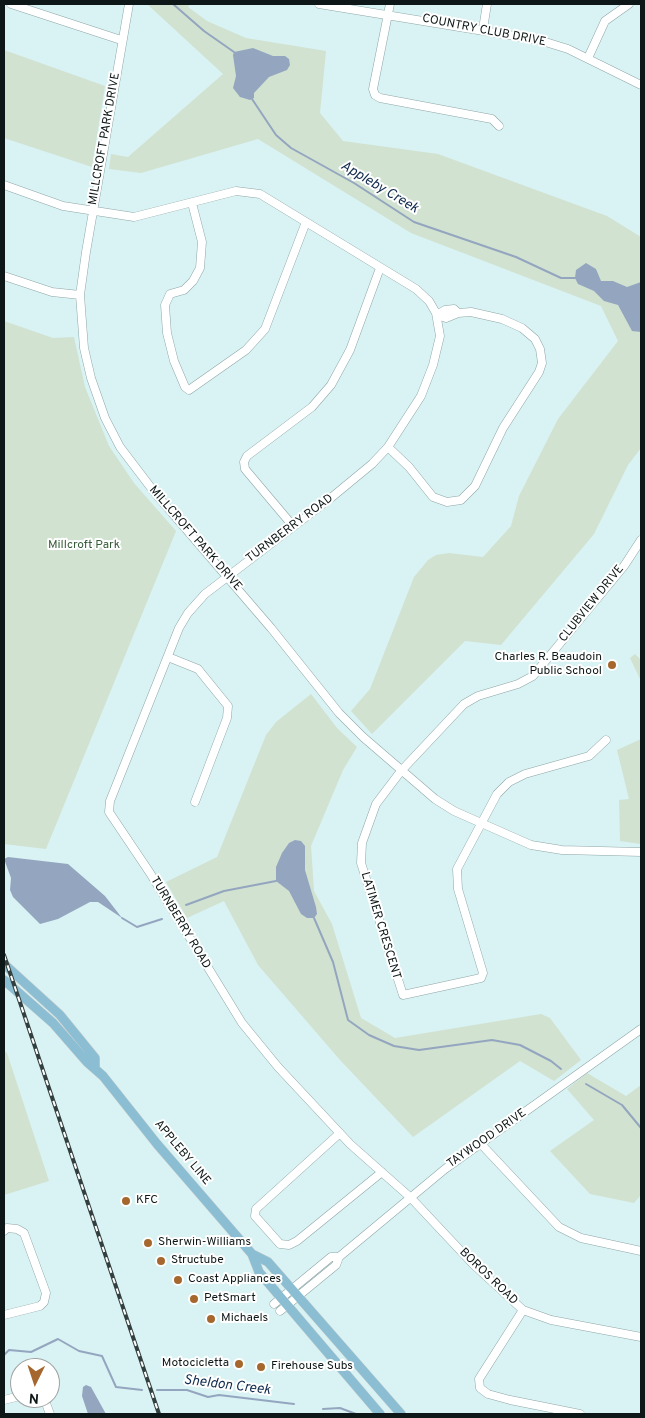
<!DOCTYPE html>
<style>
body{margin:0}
#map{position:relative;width:645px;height:1418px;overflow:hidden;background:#d9f2f3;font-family:Overpass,sans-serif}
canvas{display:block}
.frame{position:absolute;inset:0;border:5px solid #0e1717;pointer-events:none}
.north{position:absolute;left:10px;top:1358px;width:50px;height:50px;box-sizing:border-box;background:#fff;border:1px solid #9fa2a2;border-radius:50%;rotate:184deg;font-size:14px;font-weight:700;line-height:20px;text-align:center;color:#0e1717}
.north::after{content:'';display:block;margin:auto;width:18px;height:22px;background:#a5672d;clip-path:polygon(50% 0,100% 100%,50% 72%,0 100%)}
</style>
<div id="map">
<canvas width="645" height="1418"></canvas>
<div class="frame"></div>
<div class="north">N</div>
</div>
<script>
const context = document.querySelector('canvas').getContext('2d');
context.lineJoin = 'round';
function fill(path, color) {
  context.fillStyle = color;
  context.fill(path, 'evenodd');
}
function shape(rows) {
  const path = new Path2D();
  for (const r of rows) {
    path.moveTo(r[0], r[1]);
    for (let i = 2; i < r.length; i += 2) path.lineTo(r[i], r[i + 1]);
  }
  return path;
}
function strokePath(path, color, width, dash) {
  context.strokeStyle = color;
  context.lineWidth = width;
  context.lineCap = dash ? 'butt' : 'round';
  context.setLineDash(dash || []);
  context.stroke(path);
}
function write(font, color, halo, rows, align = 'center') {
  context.font = font + ' Overpass,sans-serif';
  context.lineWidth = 4;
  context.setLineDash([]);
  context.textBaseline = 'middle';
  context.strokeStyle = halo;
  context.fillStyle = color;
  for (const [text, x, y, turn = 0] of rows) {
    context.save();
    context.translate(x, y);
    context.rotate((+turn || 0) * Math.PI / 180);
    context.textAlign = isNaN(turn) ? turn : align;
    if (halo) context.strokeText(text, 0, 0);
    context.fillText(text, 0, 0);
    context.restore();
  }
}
fill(shape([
 [147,4,190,4,188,7,207,21,246,38,326,51,320,113,343,141,438,154,607,216,641,237,641,448,628,465,594,534,501,645,465,641,372,734,351,711,370,689,414,577,428,560,436,555,449,553,483,557,511,526,519,496,558,419,618,341,601,306,411,233,258,139,141,173,109,169,111,154,128,157,223,74],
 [4,50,105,86,92,167,4,138],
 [4,321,53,338,74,337,85,387,109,446,134,483,176,531,46,849,4,844],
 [635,654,641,660,641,681,630,658],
 [311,694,337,728,357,747,343,770,311,846,314,891,332,924,361,1018,395,1038,541,1014,550,1018,581,1060,554,1081,520,1061,413,1137,340,1060,258,965,224,901,187,918,166,882,217,857,266,735,276,722],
 [641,739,641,844,620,841,619,800,629,799,617,750],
 [4,1051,7,1053,49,1181,4,1195],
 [587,1073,626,1096,641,1085,641,1195,634,1203,590,1194,550,1151,594,1120,567,1089]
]), '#d1e2d1');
fill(shape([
 [253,48,273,56,285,56,289,59,290,65,287,70,269,77,254,93,254,98,250,100,240,97,233,88,236,76,233,55,234,52],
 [586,263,596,269,601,281,613,281,627,287,641,282,641,332,632,331,618,305,604,301,594,291,578,284,575,278,576,270],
 [295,840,301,841,305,846,305,870,316,907,317,914,314,918,307,918,301,914,289,891,276,881,276,867,282,853,289,843],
 [8,857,68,864,105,896,122,918,98,902,90,902,58,919,40,924,13,897,10,890,11,878,4,859],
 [86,1385,91,1387,106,1414,88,1414,82,1396,83,1387]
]), '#94a6bf');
strokePath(shape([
 [173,4,204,31,234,52],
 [252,99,276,135,291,148,354,183,414,222,516,257,561,278,575,278],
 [186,905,224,891,276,881],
 [122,918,137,927,162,919],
 [314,918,333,962,348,1020,369,1035,394,1046,419,1050,492,1040,520,1045,551,1061,561,1069],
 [586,1084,622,1105,641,1128],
 [4,1355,9,1350,31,1352,58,1339,79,1351,102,1356,116,1387,142,1390],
 [157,1390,187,1390,208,1397,219,1395,294,1404],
 [323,1409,340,1408,356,1414]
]), '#94a6bf', 2);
const minor = shape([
 [11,4,121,40],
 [129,4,86,252,80,295,84,348,91,378,105,418,120,447,155,493,271,628,339,713,363,737,435,799,454,811,531,845,562,850,641,852],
 [319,4,539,40,568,49,641,85],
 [390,4,373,89,375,95,380,98,492,119,499,126],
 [483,29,487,4],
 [588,58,605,21,629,4],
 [4,185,63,206,134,217,236,191,260,194,416,289,429,301,436,313,440,336,433,365,421,396,388,447,372,464,332,497,205,594,188,613,179,628,110,801,109,812,150,873,242,1023,278,1067,350,1144,411,1198,473,1264,523,1310,551,1320,641,1337],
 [192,203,202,242,200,268,193,281,184,290,170,294,165,305,167,333,174,361,185,387,189,390,246,350,265,329,306,222],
 [4,276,52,292,80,295],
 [437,315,445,310,454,309,458,313],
 [388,447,409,467,433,497,447,502,461,500,475,486,503,428,539,372,542,363,540,349,535,339,522,328,502,319,471,312,458,313,446,318,437,315],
 [293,526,245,469,244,462,247,456,312,407,331,385,350,350,380,268],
 [168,657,198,669,228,706,227,718,195,802],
 [606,740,589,756,525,774,509,782,497,794,457,869,458,889,483,973,481,978,403,995,361,863,362,843,376,804,401,771,464,704,478,696,518,684,533,676,624,566,641,540],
 [340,1133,256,1209,255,1216,280,1244,289,1245,297,1241,382,1172],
 [481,1144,559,1227,581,1238,641,1251],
 [4,1231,7,1228,17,1229,24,1233,46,1293,44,1302,40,1306,4,1315],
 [274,1304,331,1257,339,1257],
 [523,1310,479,1379,480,1388,488,1394,510,1400,580,1414],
 [280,1311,336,1265,339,1257,445,1169,641,1029],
 [44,1398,50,1414],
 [4,1400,20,1396]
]);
const major = shape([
 [4,964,60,1015,95,1058,95,1067],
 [4,980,53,1023,87,1062,103,1076,157,1144,252,1254,259,1272,380,1414],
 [252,1254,268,1262,401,1414]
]);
strokePath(minor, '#8ea6a7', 9);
strokePath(major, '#cfd1d1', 10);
strokePath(minor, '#fff', 8);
strokePath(major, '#8bbed2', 9);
const rail = shape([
 [4,955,159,1414]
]);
strokePath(rail, '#344040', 4);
strokePath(rail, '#fff', 2, [5.5]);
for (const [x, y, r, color] of [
 [612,665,5,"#a5672d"],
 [126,1201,5,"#a5672d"],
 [148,1243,5,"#a5672d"],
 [161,1261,5,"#a5672d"],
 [178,1280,5,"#a5672d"],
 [194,1299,5,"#a5672d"],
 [211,1319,5,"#a5672d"],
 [239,1364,5,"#a5672d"],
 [261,1367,5,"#a5672d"]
]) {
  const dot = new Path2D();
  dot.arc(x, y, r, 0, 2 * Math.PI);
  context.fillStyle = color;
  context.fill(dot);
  strokePath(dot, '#fff', 2);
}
write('12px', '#0e1717', '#fff', [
 ["COUNTRY CLUB DRIVE",484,31,11],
 ["MILLCROFT PARK DRIVE",105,139,-80],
 ["TURNBERRY ROAD",290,529,-37],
 ["MILLCROFT PARK DRIVE",195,539,49],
 ["CLUBVIEW DRIVE",592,604,-51],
 ["TURNBERRY ROAD",180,923,59],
 ["LATIMER CRESCENT",380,926,73],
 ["TAYWOOD DRIVE",487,1139,-35],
 ["APPLEBY LINE",182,1153,50],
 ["BOROS ROAD",488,1277,44]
]);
write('12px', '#365b37', '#fff', [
 ["Millcroft Park",84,546]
]);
write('12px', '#0e1717', '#fff', [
 ["Charles R. Beaudoin",602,658,"right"],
 ["Public School",602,672,"right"],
 ["KFC",136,1201],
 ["Sherwin-Williams",158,1243],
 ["Structube",171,1261],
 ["Coast Appliances",188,1280],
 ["PetSmart",204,1299],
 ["Michaels",221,1319],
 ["Motocicletta",229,1364,"right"],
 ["Firehouse Subs",271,1367]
], 'left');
write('italic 14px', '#112c4f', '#fff', [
 ["Appleby Creek",379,188,31],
 ["Sheldon Creek",227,1386,7]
]);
</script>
